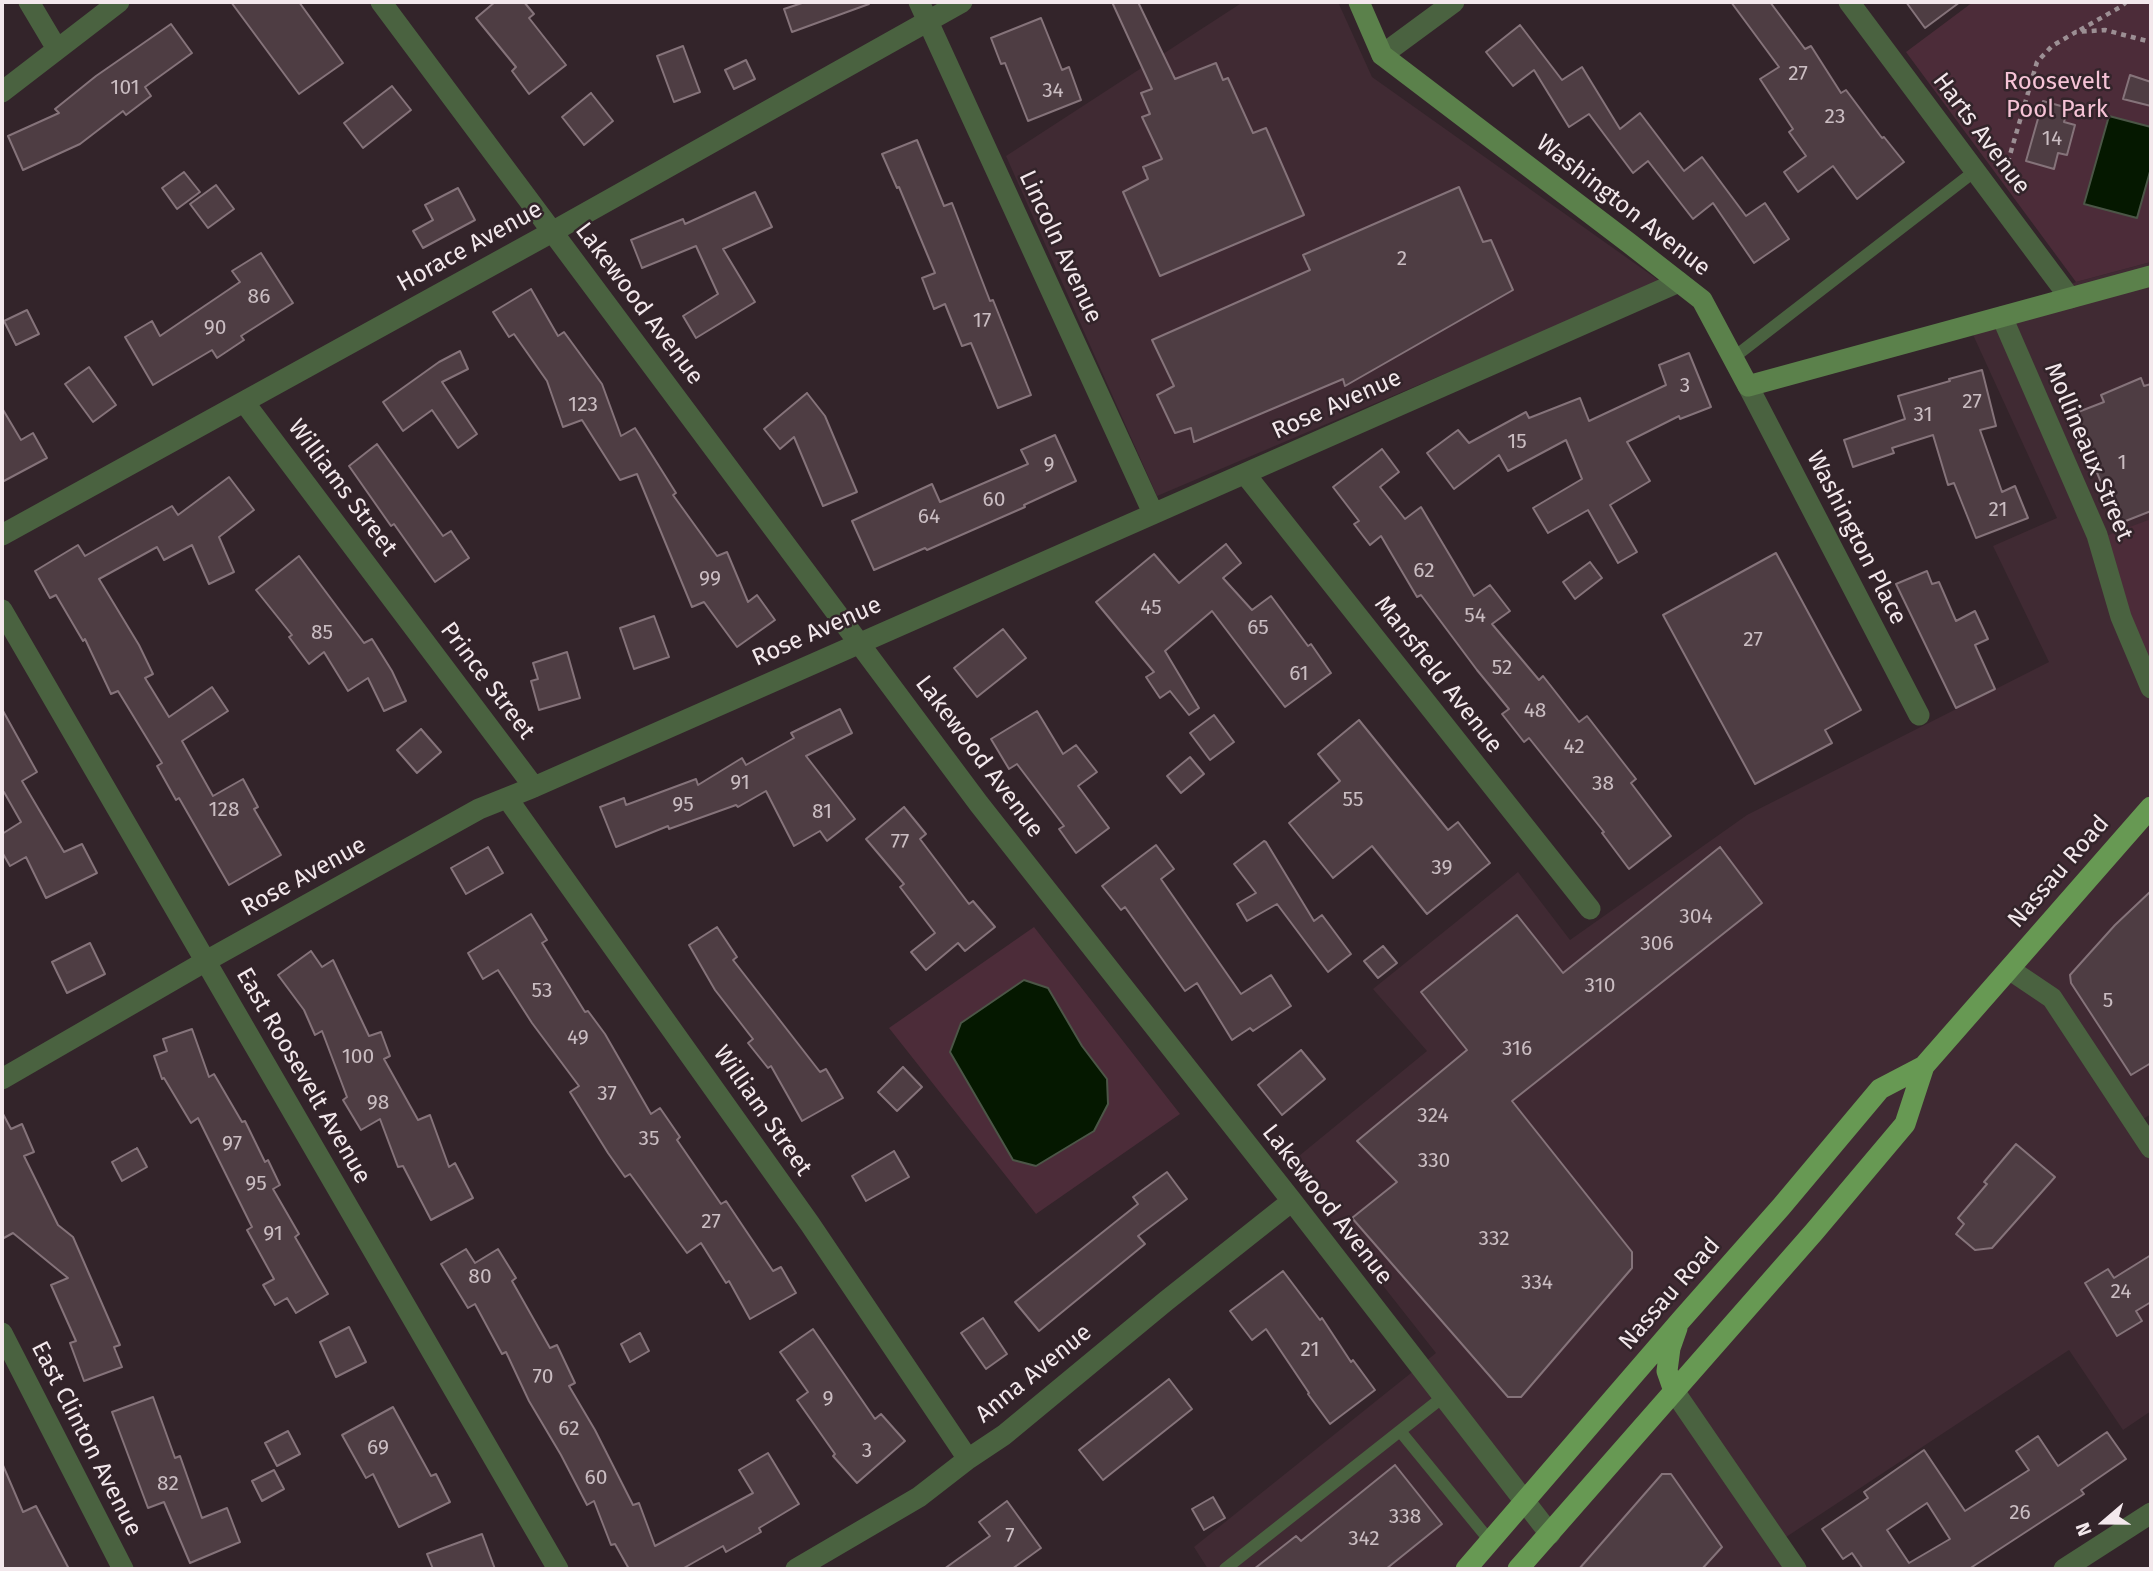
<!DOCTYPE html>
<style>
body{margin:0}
#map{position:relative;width:2153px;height:1571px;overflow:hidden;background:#33242a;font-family:"Fira Sans",sans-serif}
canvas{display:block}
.frame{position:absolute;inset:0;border:4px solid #f3e8ec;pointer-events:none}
.north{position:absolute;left:2069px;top:1487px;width:70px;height:70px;-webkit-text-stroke:5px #33242a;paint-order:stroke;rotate:250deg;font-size:19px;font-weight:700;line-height:28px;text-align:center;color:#f3e8ec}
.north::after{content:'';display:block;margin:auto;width:24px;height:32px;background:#f3e8ec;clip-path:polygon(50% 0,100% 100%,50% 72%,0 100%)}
</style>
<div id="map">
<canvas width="2153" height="1571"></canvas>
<div class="frame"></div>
<div class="north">N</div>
</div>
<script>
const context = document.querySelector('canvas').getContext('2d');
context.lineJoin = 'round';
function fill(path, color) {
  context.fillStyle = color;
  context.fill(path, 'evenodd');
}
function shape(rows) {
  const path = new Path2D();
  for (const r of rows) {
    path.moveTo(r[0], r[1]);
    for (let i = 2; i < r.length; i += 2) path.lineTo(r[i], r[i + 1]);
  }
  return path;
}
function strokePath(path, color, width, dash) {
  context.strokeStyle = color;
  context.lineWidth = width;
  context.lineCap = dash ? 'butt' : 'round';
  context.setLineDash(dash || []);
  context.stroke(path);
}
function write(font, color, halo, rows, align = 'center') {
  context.font = font + ' "Fira Sans",sans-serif';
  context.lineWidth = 5;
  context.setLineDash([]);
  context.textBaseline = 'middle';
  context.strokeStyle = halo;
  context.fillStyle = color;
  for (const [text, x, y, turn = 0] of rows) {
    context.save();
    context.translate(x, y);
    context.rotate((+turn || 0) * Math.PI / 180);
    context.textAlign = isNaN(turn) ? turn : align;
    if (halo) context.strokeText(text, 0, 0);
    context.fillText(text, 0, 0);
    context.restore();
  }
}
fill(shape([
 [1243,2,1338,2,1372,77,1661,282,1157,496,1006,156],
 [2151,262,2151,1114,2132,1126,2151,1155,2151,1411,2123,1430,2069,1350,1774,1545,1790,1569,1208,1569,1194,1547,1436,1353,1288,1165,1427,1051,1373,989,1518,872,1570,940,1747,815,2049,662,1993,546,2057,518,1969,326,2076,282]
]), '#402a33');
fill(shape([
 [1973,2,2151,2,2151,262,2076,282,1906,52],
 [2151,519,2151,664,2098,539],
 [1034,927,1180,1114,1036,1214,889,1028]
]), '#4c2c39');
const water = shape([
 [2109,116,2151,127,2151,168,2137,218,2084,204,2109,116],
 [1024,980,1048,988,1082,1046,1107,1079,1108,1104,1094,1131,1036,1166,1013,1160,950,1052,961,1023,1024,980]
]);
fill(water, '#051800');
strokePath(water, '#4c5647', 2);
const building = shape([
 [231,2,299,2,343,63,299,94,231,2],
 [495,2,524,2,534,14,529,18,566,65,529,94,512,71,516,67,476,18,495,2],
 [805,2,869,2,869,4,792,32,784,9,805,2],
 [1112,2,1138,2,1175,79,1216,63,1223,80,1228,78,1253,133,1266,128,1304,215,1160,276,1123,192,1148,179,1143,167,1162,159,1142,117,1150,114,1141,93,1152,89,1112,2],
 [1731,2,1770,2,1805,49,1811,46,1841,93,1846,90,1882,138,1884,137,1904,162,1857,199,1833,166,1798,192,1784,172,1806,156,1789,132,1793,129,1760,79,1779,67,1731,2],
 [1906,2,1960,2,1925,28,1906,2],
 [1041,18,1062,70,1069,67,1081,100,1028,121,1005,63,1001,64,991,38,1041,18],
 [171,24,192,53,145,87,151,96,126,115,123,111,80,144,23,170,8,136,59,113,55,109,96,76,171,24],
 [1520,25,1562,80,1582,67,1620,129,1640,113,1684,171,1702,157,1746,216,1765,203,1789,239,1754,263,1713,203,1693,219,1648,161,1633,173,1589,114,1569,127,1534,70,1513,86,1486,52,1520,25],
 [683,46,700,92,674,102,657,56,683,46],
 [746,60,755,79,734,89,725,70,746,60],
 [2130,75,2151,82,2151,106,2123,99,2130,75],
 [392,86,411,110,363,148,344,123,392,86],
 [591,93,613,121,584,145,562,117,591,93],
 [2043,101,2068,108,2064,122,2075,125,2067,155,2058,153,2054,169,2026,161,2043,101],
 [917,140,944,206,952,203,990,301,993,300,1031,395,998,408,971,343,962,346,945,304,934,309,922,278,935,273,899,187,897,188,882,154,917,140],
 [184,172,200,192,177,209,162,188,184,172],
 [216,185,234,209,208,228,190,204,216,185],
 [1459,187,1483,242,1491,240,1513,290,1345,386,1343,379,1194,442,1191,428,1175,433,1157,395,1174,386,1152,340,1310,270,1303,255,1459,187],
 [458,188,475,220,423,248,413,231,433,220,425,205,458,188],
 [755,192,772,227,723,249,755,302,696,338,683,316,718,294,696,246,642,268,631,240,683,219,685,224,755,192],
 [261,253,293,303,241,336,244,340,217,358,212,350,153,385,125,337,152,321,160,336,240,282,232,271,261,253],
 [531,289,558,336,564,332,602,384,621,436,635,428,676,493,673,495,717,556,727,552,748,602,757,595,775,620,737,647,704,602,692,607,637,474,620,480,582,420,563,427,547,381,514,334,509,337,493,312,531,289],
 [27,310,39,334,16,345,4,321,27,310],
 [460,351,468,369,442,382,477,434,458,448,432,410,403,431,383,402,439,362,460,351],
 [1689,353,1711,407,1680,419,1679,416,1627,442,1650,481,1610,505,1637,552,1618,563,1588,510,1548,533,1533,508,1582,479,1566,440,1508,471,1499,455,1454,489,1427,453,1458,430,1469,443,1526,412,1529,418,1580,398,1589,421,1666,385,1659,365,1689,353],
 [89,367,116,405,93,422,65,384,89,367],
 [1982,370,1996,426,1980,430,2002,492,2015,486,2028,518,1976,538,1954,483,1948,485,1933,435,1892,448,1894,453,1853,467,1844,440,1905,419,1898,396,1950,381,1949,379,1982,370],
 [2141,378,2144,386,2151,384,2151,511,2118,524,2073,414,2104,402,2101,395,2141,378],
 [807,393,825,416,857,492,823,506,794,437,780,449,764,429,807,393],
 [2,408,21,440,33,433,47,458,2,482,2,408],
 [1055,435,1076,481,1024,505,1025,507,927,550,925,548,874,570,852,521,932,484,940,502,1028,464,1021,450,1055,435],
 [377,444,443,536,451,531,469,558,435,582,394,524,391,526,349,466,377,444],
 [1382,449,1399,472,1380,487,1405,519,1421,507,1474,596,1490,585,1510,611,1492,624,1539,680,1543,676,1579,722,1587,716,1636,779,1631,783,1671,836,1629,869,1602,833,1604,832,1529,738,1524,742,1502,714,1509,709,1477,670,1421,595,1417,597,1381,536,1370,545,1354,524,1359,521,1333,487,1382,449],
 [229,477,254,510,219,537,234,572,209,584,192,545,164,560,157,547,99,579,139,645,153,674,145,678,169,717,212,687,228,711,182,741,213,796,243,779,258,807,254,809,281,855,229,885,179,798,176,800,157,766,162,763,118,691,111,694,85,639,83,641,56,595,50,598,35,571,78,545,85,556,172,506,178,515,229,477],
 [1226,544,1241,563,1223,578,1252,610,1271,596,1308,646,1311,644,1331,673,1285,707,1212,611,1165,651,1199,708,1189,715,1170,691,1160,698,1146,677,1154,672,1096,602,1154,554,1179,583,1226,544],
 [1776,553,1861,710,1825,730,1832,743,1755,784,1663,615,1776,553],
 [299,556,364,643,372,639,392,671,406,701,384,711,368,678,348,691,324,652,309,664,289,637,292,635,256,590,299,556],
 [1590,562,1602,578,1575,599,1563,582,1590,562],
 [1927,571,1932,584,1939,582,1956,621,1975,611,1988,639,1975,645,1995,689,1956,708,1896,584,1927,571],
 [654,616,669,657,634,669,620,628,654,616],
 [1003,629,1026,658,977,697,954,668,1003,629],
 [567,652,580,698,539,710,531,681,538,679,533,663,567,652],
 [2,709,37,772,22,781,64,852,82,844,97,873,46,898,26,857,10,866,2,852,2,834,21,822,4,792,2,793,2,709],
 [840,709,852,733,806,756,855,819,827,841,820,831,794,846,766,791,738,807,736,805,669,829,668,826,616,847,600,807,624,798,626,805,696,779,698,785,742,758,746,765,794,738,791,733,840,709],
 [1037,711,1063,754,1076,745,1097,772,1078,786,1109,828,1076,853,1059,829,1064,826,1017,764,1009,769,991,739,1037,711],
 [1214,715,1234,742,1210,760,1190,733,1214,715],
 [1359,720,1448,830,1458,822,1490,863,1427,914,1372,846,1333,878,1289,823,1340,781,1318,754,1359,720],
 [421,729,441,752,417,773,397,750,421,729],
 [1190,757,1204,774,1181,793,1167,776,1190,757],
 [904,807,926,834,920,839,969,904,973,901,995,927,965,951,958,943,926,970,911,952,935,933,900,887,904,884,866,839,904,807],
 [1264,841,1266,842,1314,921,1322,915,1351,954,1328,972,1277,904,1247,921,1237,904,1256,893,1234,864,1264,841],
 [1156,845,1174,869,1161,879,1241,994,1271,975,1291,1006,1253,1031,1250,1028,1232,1040,1197,983,1185,991,1125,907,1121,910,1102,886,1156,845],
 [488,847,503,873,466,894,451,868,488,847],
 [1720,847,1762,903,1512,1101,1632,1252,1632,1268,1521,1397,1508,1397,1352,1218,1397,1182,1357,1141,1467,1050,1421,992,1517,915,1563,973,1720,847],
 [2151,891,2151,1063,2131,1075,2071,983,2070,975,2115,925,2151,891],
 [531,914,547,940,542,943,585,1012,588,1011,605,1034,651,1114,660,1108,680,1137,677,1140,721,1204,726,1201,773,1271,781,1267,796,1293,750,1319,729,1281,726,1283,701,1243,687,1253,630,1174,625,1177,608,1153,570,1092,579,1086,532,1023,498,970,483,979,468,953,531,914],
 [717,927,737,957,733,960,820,1072,826,1069,843,1098,802,1121,771,1066,768,1068,748,1043,753,1039,715,990,689,945,717,927],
 [90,943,105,974,67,993,52,962,90,943],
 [1383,946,1397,963,1378,978,1364,961,1383,946],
 [311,951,322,967,333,960,369,1036,381,1032,390,1056,384,1059,418,1120,430,1115,449,1167,455,1163,473,1198,431,1220,403,1166,398,1167,380,1119,361,1130,343,1100,347,1097,322,1031,315,1035,304,1010,278,975,311,951],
 [192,1029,209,1077,214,1074,242,1122,245,1121,265,1162,268,1160,280,1185,273,1189,299,1234,295,1237,328,1294,296,1313,287,1298,275,1305,263,1285,274,1279,247,1230,252,1227,198,1118,191,1123,164,1078,162,1079,154,1056,167,1051,163,1039,192,1029],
 [1301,1050,1325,1079,1282,1115,1258,1085,1301,1050],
 [903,1067,922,1087,897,1111,878,1092,903,1067],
 [2,1112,11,1129,22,1124,34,1152,24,1156,58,1225,73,1237,120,1345,114,1347,122,1367,84,1381,70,1343,76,1341,51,1285,68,1278,13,1233,2,1239,2,1112],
 [2016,1144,2055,1177,1992,1248,1975,1250,1956,1234,1964,1224,1958,1218,1987,1184,1984,1182,2016,1144],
 [137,1148,147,1167,122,1181,112,1162,137,1148],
 [894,1151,909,1177,866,1201,852,1176,894,1151],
 [1167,1172,1187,1199,1138,1236,1145,1244,1039,1331,1015,1302,1138,1204,1133,1197,1167,1172],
 [466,1249,475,1263,498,1249,516,1278,512,1281,550,1348,557,1345,575,1383,569,1386,595,1430,633,1505,639,1503,655,1546,753,1493,739,1470,768,1453,799,1504,759,1528,761,1532,726,1552,723,1546,682,1569,629,1569,615,1544,611,1545,594,1501,587,1505,561,1455,529,1401,506,1352,502,1354,475,1304,468,1308,441,1264,466,1249],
 [2151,1255,2151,1302,2136,1311,2142,1321,2117,1336,2085,1283,2108,1269,2114,1278,2151,1255],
 [1283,1271,1320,1320,1322,1318,1351,1362,1353,1360,1375,1390,1330,1424,1308,1394,1309,1393,1266,1329,1252,1340,1230,1311,1283,1271],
 [983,1318,1007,1354,986,1369,961,1333,983,1318],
 [349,1327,366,1362,336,1377,320,1342,349,1327],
 [813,1329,875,1419,881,1414,905,1441,857,1483,833,1456,835,1454,797,1400,808,1392,780,1352,813,1329],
 [640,1333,649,1351,630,1362,621,1344,640,1333],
 [1169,1379,1192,1409,1103,1480,1079,1450,1169,1379],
 [153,1397,175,1458,180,1456,202,1518,227,1508,240,1542,190,1563,164,1502,148,1508,112,1412,153,1397],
 [393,1407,431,1476,436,1474,450,1502,399,1527,373,1474,366,1478,342,1435,393,1407],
 [288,1431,300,1454,277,1466,265,1443,288,1431],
 [2107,1432,2126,1459,2081,1490,2084,1494,1969,1569,1863,1569,1852,1553,1843,1559,1822,1529,1868,1498,1864,1492,1924,1450,1965,1511,2029,1470,2016,1451,2038,1436,2058,1466,2107,1432],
 [1927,1503,1950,1539,1909,1563,1887,1530,1927,1503],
 [2,1463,23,1512,36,1506,69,1569,2,1569,2,1463],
 [1395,1465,1442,1524,1386,1569,1254,1569,1296,1536,1301,1541,1395,1465],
 [274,1470,284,1489,262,1501,252,1481,274,1470],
 [1662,1474,1671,1474,1722,1547,1702,1569,1579,1569,1662,1474],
 [1213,1497,1225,1518,1204,1530,1192,1509,1213,1497],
 [1007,1501,1041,1548,1012,1569,944,1569,990,1536,979,1522,1007,1501],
 [482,1534,495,1569,433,1569,427,1554,482,1534]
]);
fill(building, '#4e3d43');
strokePath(building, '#85737a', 2);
strokePath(shape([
 [2080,30,2122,6,2126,2],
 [2005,172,2037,62,2052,46,2076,32,2105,30,2151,42]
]), '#9c8f94', 4.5, [5, 5]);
strokePath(shape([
 [1733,358,1975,171],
 [1400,1431,1490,1541],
 [1225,1569,1443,1397]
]), '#4a6240', 12);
strokePath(shape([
 [29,2,57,49],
 [381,2,979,804,1292,1201,1550,1534],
 [919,2,1153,513],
 [1849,2,2070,298],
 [1382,55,1454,2],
 [2,92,119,2],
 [2002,317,2097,535,2121,617,2151,688],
 [1748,386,1919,715],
 [244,402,534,787],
 [1245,474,1590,909],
 [2,535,552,232,962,2],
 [2,610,558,1569],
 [507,798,810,1224,968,1459],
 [2009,969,2052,998,2151,1148],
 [2,1079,206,961,479,809,534,787,1679,282],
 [2,1333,123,1569],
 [1674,1391,1796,1569],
 [796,1569,919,1497,968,1459,1004,1435,1166,1301,1292,1201],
 [2064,1569,2151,1513]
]), '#4a6240', 21);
strokePath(shape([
 [1359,2,1382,55,1629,243,1702,300,1748,386,2151,276]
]), '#5b814b', 21);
strokePath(shape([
 [1674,1391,1667,1371,1670,1348,1677,1328],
 [1466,1569,1681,1320,1781,1207,1880,1089,1924,1066,2151,807],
 [1518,1569,1814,1232,1905,1124,1924,1066]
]), '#679953', 21);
write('21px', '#cabdc2', null, [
 ["27",1798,74],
 ["101",125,88],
 ["34",1053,91],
 ["23",1835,117],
 ["14",2052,139],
 ["2",1402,259],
 ["86",259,297],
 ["17",982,321],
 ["90",215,328],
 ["3",1685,386],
 ["27",1972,402],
 ["123",583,405],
 ["31",1923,415],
 ["15",1517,442],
 ["1",2122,463],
 ["9",1049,465],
 ["60",994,500],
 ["21",1998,510],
 ["64",929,517],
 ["62",1424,571],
 ["99",710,579],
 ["45",1151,608],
 ["54",1475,616],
 ["65",1258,628],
 ["85",322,633],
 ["27",1753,640],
 ["52",1502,668],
 ["61",1299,674],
 ["48",1535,711],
 ["42",1574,747],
 ["91",740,783],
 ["38",1603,784],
 ["55",1353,800],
 ["95",683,805],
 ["128",224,810],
 ["81",822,812],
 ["77",900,842],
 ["39",1442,868],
 ["304",1696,917],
 ["306",1657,944],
 ["310",1600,986],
 ["53",542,991],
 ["5",2108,1001],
 ["49",578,1038],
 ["316",1517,1049],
 ["100",358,1057],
 ["37",607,1094],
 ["98",378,1103],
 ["324",1433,1116],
 ["35",649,1139],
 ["97",232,1144],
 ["330",1434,1161],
 ["95",256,1184],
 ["27",711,1222],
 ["91",273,1234],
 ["332",1494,1239],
 ["80",480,1277],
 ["334",1537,1283],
 ["24",2121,1292],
 ["21",1310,1350],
 ["70",543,1377],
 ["9",828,1399],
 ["62",569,1429],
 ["69",378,1448],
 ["3",867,1451],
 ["60",596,1478],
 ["82",168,1484],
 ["26",2020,1513],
 ["338",1405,1517],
 ["7",1010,1536],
 ["342",1364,1539]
]);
write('24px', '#f6c3d6', '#33242a', [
 ["Roosevelt",2057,82],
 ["Pool Park",2057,110]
]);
write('24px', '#f3e8ec', '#33242a', [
 ["Harts Avenue",1981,134,53],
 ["Washington Avenue",1623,206,38],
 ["Horace Avenue",470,247,-29],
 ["Lincoln Avenue",1060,247,65],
 ["Lakewood Avenue",639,304,53],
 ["Rose Avenue",1337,405,-24],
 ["Mollineaux Street",2088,452,67],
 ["Williams Street",342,488,53],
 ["Washington Place",1856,538,63],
 ["Rose Avenue",817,632,-24],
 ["Mansfield Avenue",1438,675,52],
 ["Prince Street",487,681,53],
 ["Lakewood Avenue",979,757,53],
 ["Nassau Road",2059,872,-49],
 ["Rose Avenue",304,877,-29],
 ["East Roosevelt Avenue",303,1076,60],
 ["William Street",762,1111,55],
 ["Lakewood Avenue",1327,1205,52],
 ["Nassau Road",1670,1294,-49],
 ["Anna Avenue",1034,1374,-39],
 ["East Clinton Avenue",86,1439,63]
]);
</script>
